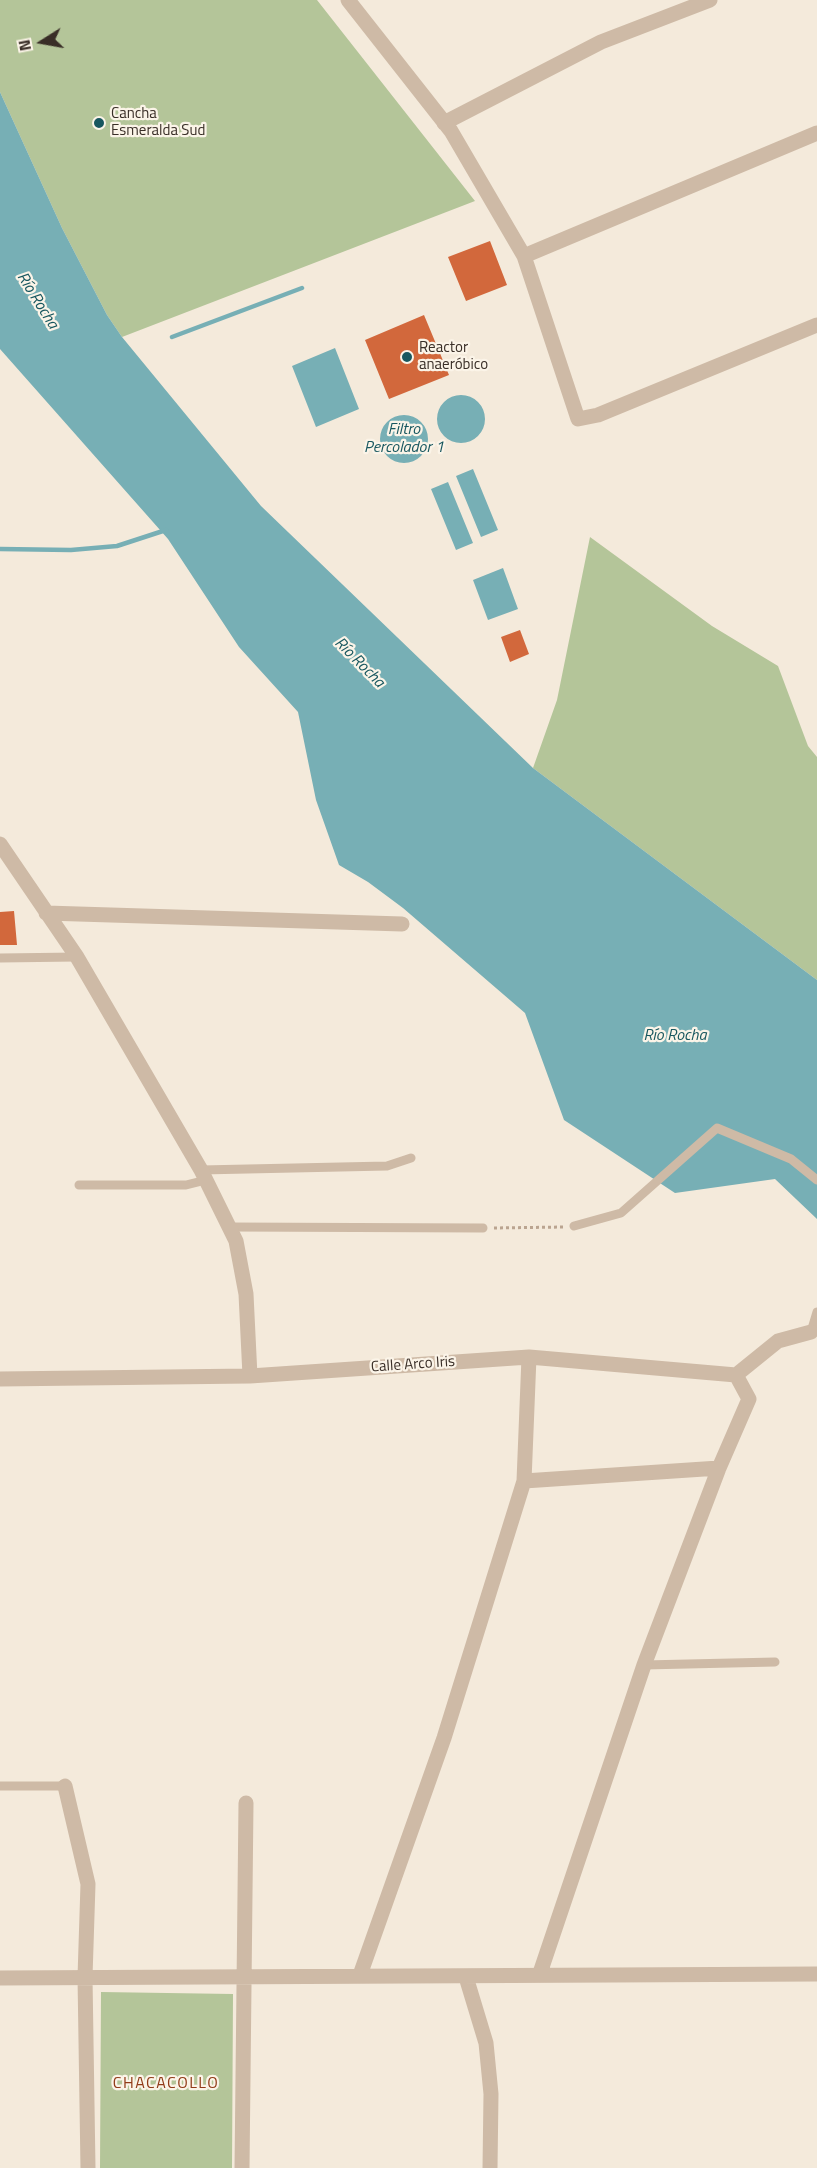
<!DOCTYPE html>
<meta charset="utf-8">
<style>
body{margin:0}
#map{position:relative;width:817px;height:2168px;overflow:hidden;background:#f4eadb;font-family:"Titillium Web",sans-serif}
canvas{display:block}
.north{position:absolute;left:12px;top:12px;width:60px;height:60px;-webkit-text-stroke:4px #fbf4e8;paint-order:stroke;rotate:259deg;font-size:16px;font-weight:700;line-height:24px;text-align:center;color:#392e27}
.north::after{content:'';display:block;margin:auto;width:21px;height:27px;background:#392e27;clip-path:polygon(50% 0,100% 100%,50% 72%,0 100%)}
</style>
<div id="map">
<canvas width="817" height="2168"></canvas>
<div class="north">N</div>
</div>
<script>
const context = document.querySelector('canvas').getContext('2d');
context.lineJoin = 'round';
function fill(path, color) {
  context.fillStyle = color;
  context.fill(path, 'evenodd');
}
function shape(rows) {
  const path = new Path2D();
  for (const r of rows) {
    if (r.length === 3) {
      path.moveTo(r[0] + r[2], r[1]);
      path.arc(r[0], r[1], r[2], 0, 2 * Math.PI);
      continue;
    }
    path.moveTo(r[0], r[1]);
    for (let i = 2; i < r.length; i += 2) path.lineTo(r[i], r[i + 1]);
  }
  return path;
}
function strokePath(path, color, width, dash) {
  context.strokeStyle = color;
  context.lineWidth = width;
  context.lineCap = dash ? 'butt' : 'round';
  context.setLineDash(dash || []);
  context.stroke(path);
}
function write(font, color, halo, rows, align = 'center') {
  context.font = font + ' "Titillium Web",sans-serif';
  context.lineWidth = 4.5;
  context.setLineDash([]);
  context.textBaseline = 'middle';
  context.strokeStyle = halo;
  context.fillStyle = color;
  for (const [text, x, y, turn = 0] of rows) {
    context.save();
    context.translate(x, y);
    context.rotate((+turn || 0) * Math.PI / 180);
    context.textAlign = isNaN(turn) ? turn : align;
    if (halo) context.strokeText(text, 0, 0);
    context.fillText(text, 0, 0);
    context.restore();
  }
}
fill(shape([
 [0,0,317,0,475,201,122,337,107,315,62,228,0,92],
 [590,537,712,626,778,666,808,746,817,757,817,980,533,768,557,700],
 [101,1992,233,1994,232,2168,100,2168]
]), '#b4c599');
fill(shape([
 [0,92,62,228,107,315,122,337,261,506,533,768,817,980,817,1219,775,1179,675,1193,564,1120,525,1013,403,908,368,882,339,865,316,800,298,712,239,647,168,539,0,349],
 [335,348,359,409,316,427,292,366],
 [461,419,24],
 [404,439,24],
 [473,469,498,530,481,537,456,476],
 [448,482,473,543,456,550,431,489],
 [503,568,518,609,488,620,473,580]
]), '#77afb5');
strokePath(shape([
 [172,337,302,288],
 [0,549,71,550,117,546,166,530]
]), '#77afb5', 4.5);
fill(shape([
 [490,241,507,285,466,301,448,257],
 [424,315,449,375,389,399,365,340],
 [520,630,529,654,510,662,501,637],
 [14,911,17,945,0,945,0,912]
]), '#d2683c');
strokePath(shape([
 [494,1228,563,1227]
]), '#baa490', 3, [3, 3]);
strokePath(shape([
 [0,958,77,957],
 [201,1170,387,1166,411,1158],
 [79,1185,186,1185,206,1180],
 [574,1226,621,1213,717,1128,791,1159,817,1180],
 [229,1227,483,1228],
 [811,1332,817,1312],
 [644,1665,775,1662],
 [0,1786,65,1786]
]), '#cebaa6', 9);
strokePath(shape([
 [348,0,451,131,524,256,578,419,598,415,817,325],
 [444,123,601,42,710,0],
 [524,256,817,133],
 [0,844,77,957,201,1170,236,1241,246,1294,250,1376],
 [46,913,402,924],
 [0,1379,250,1376,529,1357,736,1375,778,1341,811,1332],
 [524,1481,719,1468],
 [65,1786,88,1884,85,1977,88,2168],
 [540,1973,644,1665,719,1468,749,1399,736,1375],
 [360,1975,444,1738,524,1481,529,1357],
 [466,1977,486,2043,491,2094,490,2168],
 [0,1978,817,1974],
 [242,2168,246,1803]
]), '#cebaa6', 15);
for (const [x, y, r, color] of [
 [99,123,6,"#18575f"],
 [407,357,6,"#18575f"]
]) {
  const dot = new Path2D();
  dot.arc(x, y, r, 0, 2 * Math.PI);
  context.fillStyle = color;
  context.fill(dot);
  strokePath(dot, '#fbf4e8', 2);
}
write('15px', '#392e27', '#fbf4e8', [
 ["Cancha",111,114],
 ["Esmeralda Sud",111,131],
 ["Reactor",419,348],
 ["anaeróbico",419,365]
], 'left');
write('15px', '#392e27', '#fbf4e8', [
 ["Calle Arco Iris",413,1365,-4]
]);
write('italic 16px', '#18575f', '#fbf4e8', [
 ["Río Rocha",37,301,58],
 ["Filtro",404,430],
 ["Percolador 1",404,448],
 ["Río Rocha",359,663,45],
 ["Río Rocha",675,1036]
]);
context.letterSpacing = '1.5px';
write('16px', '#913b18', '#fbf4e8', [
 ["CHACACOLLO",166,2084]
]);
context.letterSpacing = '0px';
</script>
